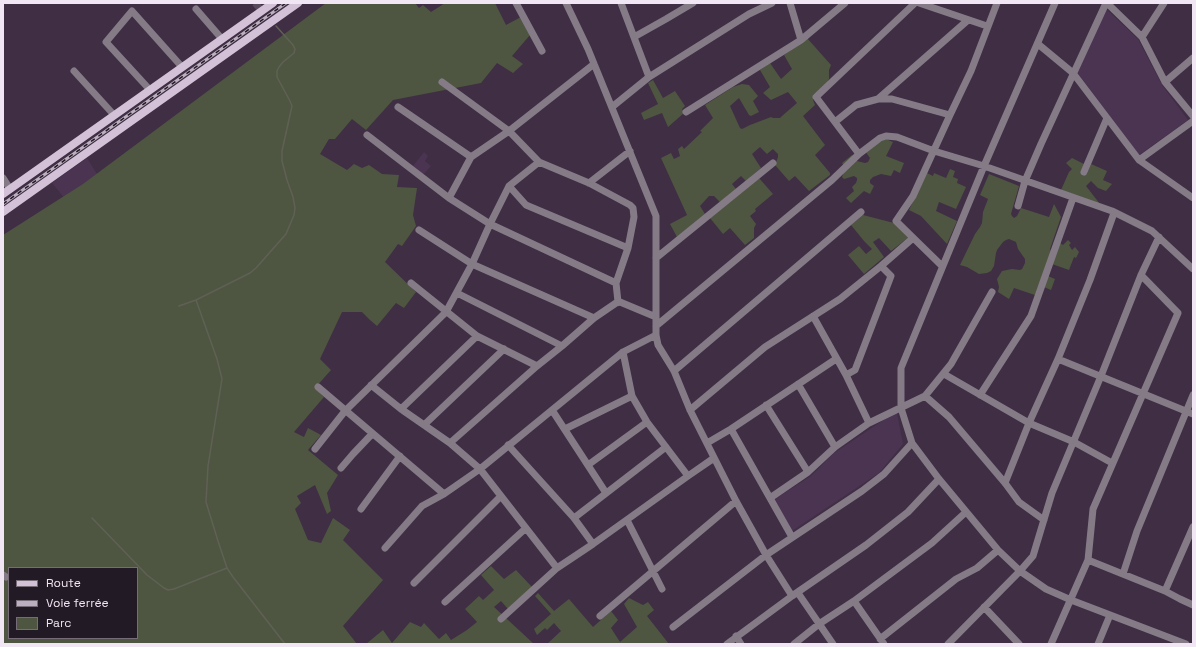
<!DOCTYPE html>
<meta charset="utf-8">
<style>
body{margin:0}
#map{position:relative;width:1196px;height:647px;overflow:hidden;background:#3f2e44;font-family:"Space Grotesk",sans-serif}
canvas{display:block}
.frame{position:absolute;inset:0;border:4px solid #f1e6f4;pointer-events:none}
.legend{position:absolute;left:8px;top:567px;width:130px;height:72px;box-sizing:border-box;background:#221a24;border:1px solid #756c77;margin:0;padding:5px 7px;list-style:none;font-size:12px;color:#f1e6f4}
.legend li{display:flex;align-items:center;gap:8px;height:20px}
.legend b{width:20px;border:1px solid #756c77}
</style>
<div id="map">
<canvas width="1196" height="647"></canvas>
<div class="frame"></div>
<ul class="legend">
<li><b style="height:5px;background:#d3c1d8"></b>Route</li>
<li><b style="height:5px;background:#bcafbf"></b>Voie ferrée</li>
<li><b style="height:11px;background:#4e5641"></b>Parc</li>
</ul>
</div>
<script>
const context = document.querySelector('canvas').getContext('2d');
context.lineJoin = 'round';
function fill(path, color) {
  context.fillStyle = color;
  context.fill(path, 'evenodd');
}
function shape(rows) {
  const path = new Path2D();
  for (const r of rows) {
    path.moveTo(r[0], r[1]);
    for (let i = 2; i < r.length; i += 2) path.lineTo(r[i], r[i + 1]);
  }
  return path;
}
function strokePath(path, color, width, dash) {
  context.strokeStyle = color;
  context.lineWidth = width;
  context.lineCap = dash ? 'butt' : 'round';
  context.setLineDash(dash || []);
  context.stroke(path);
}
fill(shape([
 [1106,9,1138,39,1162,85,1188,120,1139,155,1077,72],
 [424,152,428,156,425,161,431,166,423,175,413,166],
 [87,158,99,177,65,199,52,183],
 [894,413,897,413,903,444,879,473,792,531,775,499,811,476,834,453]
]), '#4b3451');
fill(shape([
 [326,3,415,3,419,8,423,5,431,12,445,3,495,3,506,25,521,17,530,35,512,56,523,64,513,73,497,63,481,83,393,100,366,130,352,119,335,139,329,139,320,154,347,170,354,164,362,168,369,165,382,174,399,175,397,187,417,188,413,215,416,226,402,246,398,244,385,262,416,292,404,308,396,303,377,326,370,320,362,312,342,312,320,359,331,370,315,388,324,397,294,432,304,437,308,428,321,435,308,450,338,475,327,493,331,511,327,514,315,485,297,496,301,503,295,509,308,540,321,543,333,518,350,530,343,540,383,580,343,626,357,644,3,644,3,235,83,184],
 [9,568,137,568,137,638,9,638],
 [807,38,831,65,829,70,829,79,827,83,813,95,813,100,815,105,803,116,825,145,815,155,830,173,830,175,809,191,795,176,789,181,775,165,778,157,778,154,773,149,767,154,760,147,752,154,761,168,746,181,741,176,732,184,736,189,720,202,714,196,709,196,700,206,705,214,677,237,670,224,687,215,661,158,671,153,674,159,680,156,678,149,682,146,684,149,702,132,700,131,713,118,705,105,733,87,742,84,749,85,758,96,753,101,759,112,751,116,749,115,739,98,730,106,740,128,742,129,750,125,771,117,773,118,780,118,782,116,797,103,788,92,771,100,763,93,770,87,760,70,770,63,781,79,792,69,784,55],
 [653,80,663,98,675,91,685,106,682,109,684,113,668,127,662,113,644,120,641,113,658,104,648,83],
 [884,140,888,140,893,142,886,156,904,163,900,173,894,170,891,176,881,174,873,177,870,180,870,183,874,186,870,194,864,191,851,203,846,198,854,191,852,187,856,183,857,180,857,178,854,176,844,179,842,177,845,168,842,163,852,155,857,161,865,163,868,162,870,158,865,151,865,149],
 [1072,158,1084,164,1081,173,1087,174,1091,164,1107,171,1103,180,1112,184,1106,191,1098,188,1091,181,1086,186,1100,204,1061,190,1069,172,1072,169,1066,163],
 [950,169,955,171,953,177,958,179,957,183,966,187,956,209,939,202,936,211,957,221,947,244,921,216,909,210,927,173,933,176,934,173,946,178],
 [989,174,1019,186,1011,214,1012,216,1014,218,1017,216,1021,208,1049,217,1054,204,1061,217,1050,249,1051,251,1060,243,1063,245,1068,240,1071,243,1069,245,1072,250,1075,247,1079,252,1076,258,1074,257,1069,270,1052,264,1048,276,1055,279,1051,290,1039,285,1035,295,1014,288,1009,299,998,292,999,287,997,279,1002,271,1012,269,1020,270,1022,269,1025,263,1025,259,1018,249,1016,242,1009,239,1006,240,1003,242,997,250,996,253,994,266,991,271,987,273,979,274,967,267,960,265,975,234,980,227,982,223,983,212,988,199,980,195],
 [759,178,773,194,755,209,756,211,750,216,756,224,754,228,754,238,745,245,730,228,723,234,710,218],
 [863,215,894,223,909,237,891,251,879,238,873,242,884,257,864,274,848,255,859,246,866,254,872,249,864,241,851,225],
 [491,566,504,579,516,570,532,587,508,609,501,601,494,607,534,644,366,644,383,630,392,643,410,622,421,627,424,623,439,639,446,633,451,640,467,630,477,622,465,609,479,596,483,600,494,590,481,575],
 [538,593,554,611,569,599,593,627,611,611,618,620,611,628,620,642,637,627,624,604,629,598,643,605,648,602,654,610,647,616,669,644,547,644,561,631,554,623,547,630,545,628,537,635,534,629,551,614,535,596]
]), '#4e5641');
strokePath(shape([
 [196,300,217,359,222,379,208,466,206,502,218,541,227,568,233,577,285,644],
 [179,306,196,300,250,273,256,268,286,234,294,215,295,208,293,197,287,180,282,161,282,151,292,106,290,101,277,77,277,71,279,67,283,62,294,53,295,49,293,45,276,26],
 [92,518,147,575,164,588,168,590,174,589,227,568]
]), '#5f6154', 1.5);
strokePath(shape([
 [255,3,262,11]
]), '#5a4a5e', 7, [7, 3.5]);
strokePath(shape([
 [516,3,542,51],
 [566,3,588,49,656,216,656,335,658,345,674,371,690,410,736,501,766,555,792,596],
 [621,3,649,77],
 [790,3,801,40],
 [919,3,987,26],
 [1055,3,984,166,901,368,901,408,912,443,939,479,998,550,1020,571,1046,589,1071,600,1186,644],
 [1107,3,1142,37,1165,82,1193,116],
 [196,9,222,39],
 [634,37,666,19,693,3],
 [1142,37,1164,3],
 [1038,44,1073,73,1139,160,1193,198],
 [74,71,114,115],
 [442,82,509,131,539,162,589,183,630,205,633,208,634,217,628,248,616,283,618,302],
 [1165,82,1193,58],
 [150,90,106,42,132,11,182,67],
 [878,99,968,20],
 [398,107,471,157],
 [612,107,649,77,749,14,772,3],
 [686,112,801,40,845,3],
 [835,122,856,105,878,99,892,99,950,115],
 [367,135,449,198,490,224,616,283],
 [859,154,816,97,915,3],
 [1139,160,1193,121],
 [1084,172,1107,118],
 [3,178,10,189],
 [589,183,630,151],
 [509,186,526,205,628,248],
 [449,198,471,157,509,131,594,64],
 [1018,206,1025,181,1041,144,1106,3],
 [419,230,472,264,594,318],
 [656,258,773,163],
 [942,266,896,221,913,196,950,115,971,71,997,3],
 [411,283,477,336,537,366],
 [457,293,562,346],
 [813,316,846,375,869,423],
 [656,326,832,180,859,154,880,138,886,136,897,137,934,151,984,166,1112,211,1152,231,1193,269],
 [623,352,632,396,647,422,688,476],
 [1058,359,1193,414],
 [674,371,861,212],
 [944,374,1029,423,1074,442,1112,463],
 [846,375,855,370,891,276,881,266],
 [798,384,835,447],
 [371,385,401,409,450,443,480,469,557,568],
 [318,387,444,494],
 [980,395,1031,316,1073,198],
 [925,396,951,364,992,292],
 [766,405,808,472],
 [401,409,477,336],
 [552,410,606,493],
 [690,410,765,347,840,299,881,266,913,238],
 [424,425,504,349],
 [565,429,632,396],
 [731,429,792,537],
 [450,443,537,366,562,346,594,318,616,303,620,302,656,317],
 [707,443,731,429,836,359],
 [508,445,574,518,593,544],
 [315,449,345,411,446,312,472,264,490,224,509,186,539,162],
 [588,465,647,422],
 [341,468,353,454,372,434],
 [1005,483,1029,423,1058,359,1090,280,1114,213],
 [770,498,808,472,835,447,869,423,925,396,949,417,1005,483,1019,502,1044,520],
 [361,509,400,456],
 [574,518,666,447],
 [627,520,662,589],
 [385,548,422,506,444,494,480,469,623,352,656,335],
 [1088,560,1165,591,1180,599,1193,605],
 [1123,574,1137,531,1193,395],
 [3,575,6,577],
 [414,583,501,496],
 [1165,591,1193,527],
 [798,593,833,644],
 [854,601,884,644],
 [445,602,526,528],
 [984,607,1019,644],
 [600,616,736,501],
 [501,619,557,568,593,544,688,476,714,458],
 [673,627,766,555,862,491,884,474,912,443],
 [736,636,741,644],
 [880,639,956,579,977,568,998,550],
 [727,644,792,596,866,545,908,512,939,479],
 [794,644,819,624,854,601,932,543,966,512],
 [948,644,1020,571,1033,556,1052,493,1101,376,1141,275,1159,237],
 [1051,644,1088,560,1093,509,1178,313,1141,275],
 [1098,644,1110,615]
]), '#847b87', 7);
strokePath(shape([
 [3,194,273,3],
 [3,212,298,3]
]), '#d3c1d8', 8);
const rail = shape([
 [3,204,286,3]
]);
strokePath(rail, '#bcafbf', 3);
strokePath(rail, '#221a24', 1.5, [4.5]);
</script>
